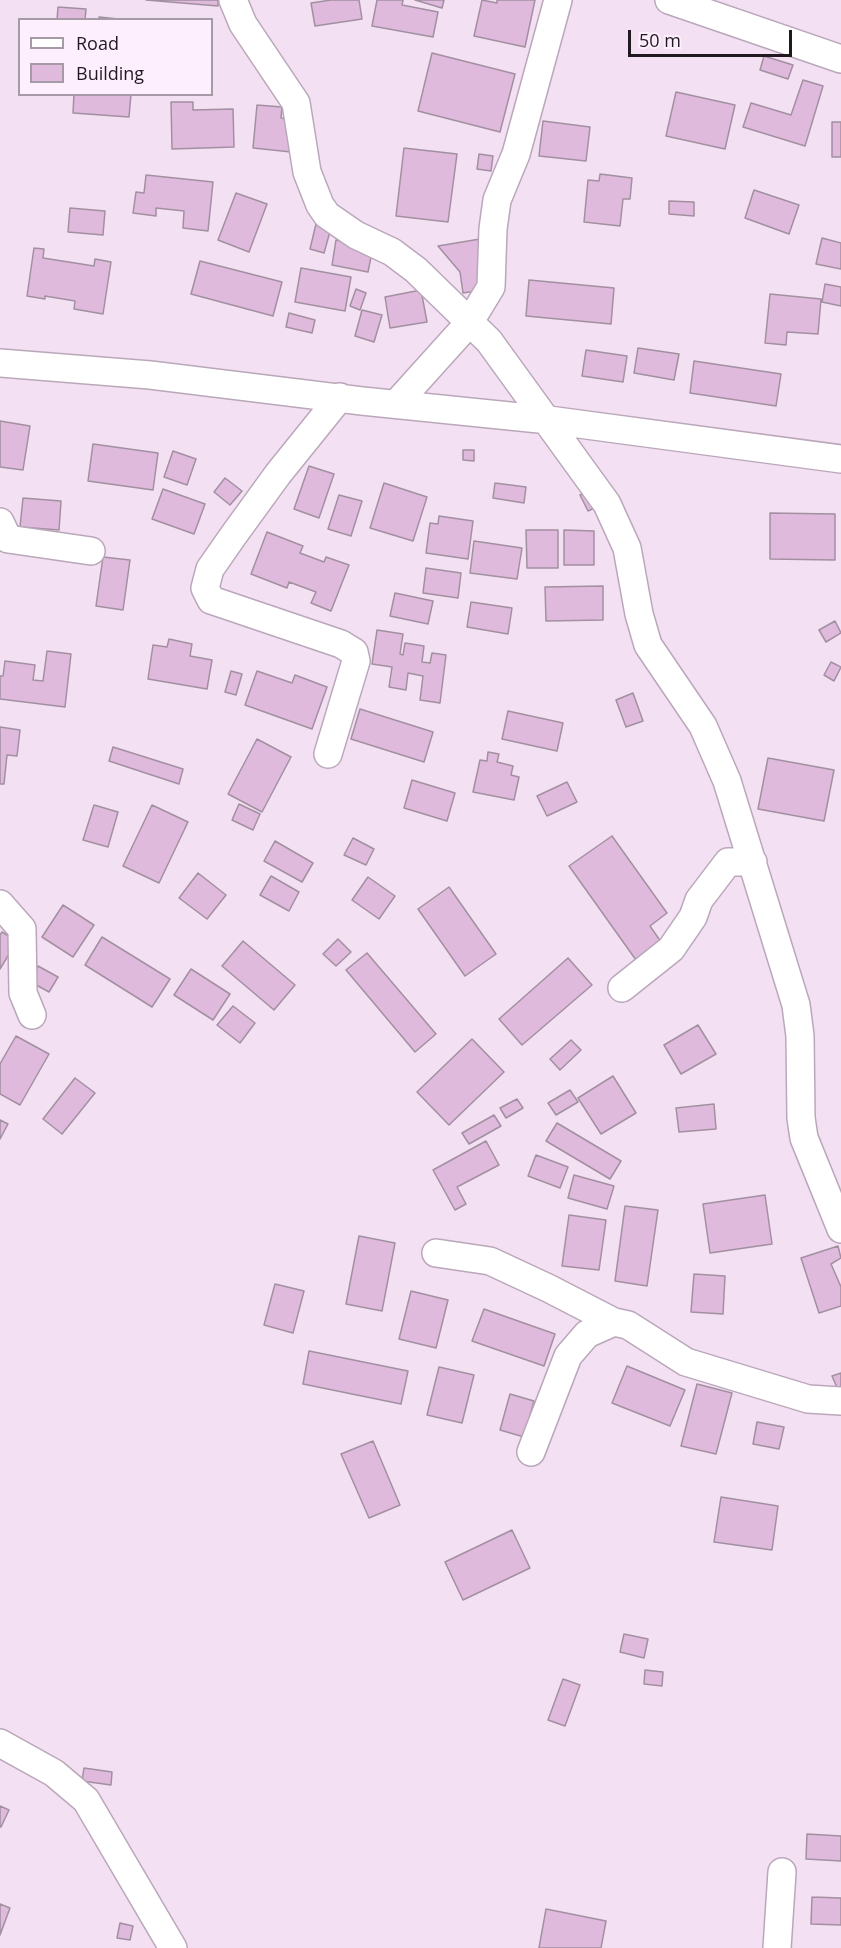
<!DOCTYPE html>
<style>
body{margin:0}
#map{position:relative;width:841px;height:1948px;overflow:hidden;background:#f3e0f3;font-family:"Open Sans",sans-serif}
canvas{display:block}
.legend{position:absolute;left:18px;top:18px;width:195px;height:78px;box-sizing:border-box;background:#feeffe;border:2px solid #a59aa5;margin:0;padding:8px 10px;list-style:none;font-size:18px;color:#201a20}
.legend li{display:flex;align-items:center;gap:12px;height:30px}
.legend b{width:30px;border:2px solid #a59aa5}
.scale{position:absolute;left:628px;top:30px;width:164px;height:27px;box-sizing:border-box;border:3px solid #201a20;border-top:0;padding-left:8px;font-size:18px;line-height:21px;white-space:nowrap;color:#201a20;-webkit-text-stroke:4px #feeffe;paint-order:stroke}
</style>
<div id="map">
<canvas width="841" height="1948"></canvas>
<ul class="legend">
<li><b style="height:8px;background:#fff"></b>Road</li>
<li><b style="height:16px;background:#dfbadd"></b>Building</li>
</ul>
<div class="scale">50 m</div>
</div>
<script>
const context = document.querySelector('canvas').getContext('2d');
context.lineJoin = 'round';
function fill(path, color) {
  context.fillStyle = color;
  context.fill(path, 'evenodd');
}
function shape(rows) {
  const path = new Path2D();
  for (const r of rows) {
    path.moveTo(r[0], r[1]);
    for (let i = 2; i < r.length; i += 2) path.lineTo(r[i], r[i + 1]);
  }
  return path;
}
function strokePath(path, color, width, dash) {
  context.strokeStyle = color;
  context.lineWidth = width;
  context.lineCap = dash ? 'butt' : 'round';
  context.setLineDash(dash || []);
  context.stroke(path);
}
const building = shape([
 [146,0,218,0,218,6,146,0],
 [331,0,359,0,362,19,315,26,311,3,331,0],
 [377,0,403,0,402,5,438,12,433,37,372,26,377,0],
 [415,0,444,0,442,8,415,0],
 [482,0,497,3,497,0,535,0,525,47,474,36,482,0],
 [58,7,86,9,85,20,57,20,58,7],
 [99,17,129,20,99,20,99,17],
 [432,53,515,74,500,132,418,111,432,53],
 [764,56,793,65,788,79,760,70,764,56],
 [803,80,823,86,805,146,743,127,751,103,791,115,803,80],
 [676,92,735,105,725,149,666,136,676,92],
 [74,94,131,94,129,117,73,113,74,94],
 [171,102,193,102,193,110,233,109,234,147,172,149,171,102],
 [257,105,282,107,281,118,294,120,291,152,253,148,257,105],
 [543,121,590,127,586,161,539,156,543,121],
 [832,122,841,122,841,157,832,157,832,122],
 [404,148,457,154,448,222,396,216,404,148],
 [479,154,493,156,491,171,477,169,479,154],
 [600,174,632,178,630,199,623,199,620,226,584,222,588,180,599,181,600,174],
 [146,175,213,182,208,231,183,228,184,211,156,208,156,216,133,213,136,192,144,193,146,175],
 [754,190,799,205,789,234,745,218,754,190],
 [236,193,267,204,249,252,218,240,236,193],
 [669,201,694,202,694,216,669,214,669,201],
 [70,208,105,211,103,235,68,232,70,208],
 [316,224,331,228,324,253,310,249,316,224],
 [486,238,482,290,463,293,460,272,438,246,486,238],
 [822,238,841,243,841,269,816,264,822,238],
 [336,240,373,247,368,272,332,265,336,240],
 [34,248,44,249,43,258,94,266,95,259,111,262,103,314,74,309,75,301,45,296,45,299,27,296,34,248],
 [200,261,282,282,273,316,191,294,200,261],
 [301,268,351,277,345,311,295,302,301,268],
 [529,280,614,288,611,324,526,316,529,280],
 [825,284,841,287,841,306,822,302,825,284],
 [356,289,366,293,360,310,350,306,356,289],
 [421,290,427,322,390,328,385,297,421,290],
 [770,294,821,299,818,334,787,332,786,345,765,343,770,294],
 [362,310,382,315,374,342,355,336,362,310],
 [289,313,315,320,312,333,286,327,289,313],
 [638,348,679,354,674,380,634,373,638,348],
 [586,350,627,356,623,382,582,376,586,350],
 [694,361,781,374,776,406,690,393,694,361],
 [0,421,30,426,23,470,0,467,0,421],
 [93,444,158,453,153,490,88,481,93,444],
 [463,450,474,450,474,461,463,460,463,450],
 [173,451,196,459,187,485,164,477,173,451],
 [309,466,334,474,319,518,294,509,309,466],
 [225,478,242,491,230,505,214,492,225,478],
 [384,483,427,497,413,541,370,528,384,483],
 [495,483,526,487,524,503,493,498,495,483],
 [163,489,205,504,194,534,152,519,163,489],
 [592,489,599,506,588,511,580,495,592,489],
 [339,495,362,501,351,536,328,529,339,495],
 [23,498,61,501,59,530,20,527,23,498],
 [770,513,835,514,835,560,770,559,770,513],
 [439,516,473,521,468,559,426,553,430,523,438,524,439,516],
 [526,530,558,530,558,568,527,568,526,530],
 [564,530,594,531,594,565,564,565,564,530],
 [267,532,303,546,300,553,324,562,326,557,349,565,331,611,311,603,316,592,289,582,287,588,251,574,267,532],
 [474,541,522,548,517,579,470,573,474,541],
 [103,557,130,560,123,610,96,606,103,557],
 [426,568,461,573,458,598,423,593,426,568],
 [603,586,603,620,546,621,545,587,603,586],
 [395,593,433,601,428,624,390,616,395,593],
 [471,602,512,608,508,634,467,627,471,602],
 [835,621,841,633,826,642,819,630,835,621],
 [377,630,403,634,400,654,403,655,405,643,424,646,422,662,430,663,432,653,446,655,440,703,420,700,423,676,408,673,406,690,389,687,392,667,372,664,377,630],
 [169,639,192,644,190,656,212,660,207,689,148,679,153,645,167,647,169,639],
 [47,651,71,654,65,707,0,699,0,676,3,676,5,661,35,665,33,680,43,681,47,651],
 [831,662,841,667,834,681,824,675,831,662],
 [231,671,242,674,236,695,225,692,231,671],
 [257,671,292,683,295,675,327,687,312,729,245,705,257,671],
 [633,693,643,721,626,727,616,700,633,693],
 [360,709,433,732,424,762,351,739,360,709],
 [508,711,563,723,557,751,502,739,508,711],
 [0,727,20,730,17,756,7,755,4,784,0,784,0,727],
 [257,739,291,757,262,812,228,794,257,739],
 [113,747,183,769,179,784,109,761,113,747],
 [488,752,499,754,497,762,513,766,511,775,519,777,514,800,473,792,480,760,487,761,488,752],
 [768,758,834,770,824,821,758,809,768,758],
 [412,780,455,793,447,821,404,808,412,780],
 [567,782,577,802,547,816,537,796,567,782],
 [239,804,260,814,253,830,232,820,239,804],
 [94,805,118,812,108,847,83,840,94,805],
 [152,805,188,822,159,883,123,866,152,805],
 [612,836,667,913,650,926,661,942,636,960,569,866,612,836],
 [353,838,374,849,366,865,344,855,353,838],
 [275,841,313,863,302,882,264,861,275,841],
 [198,873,226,895,207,919,179,898,198,873],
 [271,876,299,892,289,911,260,895,271,876],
 [368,877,395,896,379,919,352,900,368,877],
 [449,887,496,954,465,976,418,909,449,887],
 [63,905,94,925,73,957,42,937,63,905],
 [2,932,17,941,0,969,0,935,2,932],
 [102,937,170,979,152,1007,85,965,102,937],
 [338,939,351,952,336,966,323,954,338,939],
 [243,941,295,985,274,1010,222,966,243,941],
 [367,953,436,1034,415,1052,346,970,367,953],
 [568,958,592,985,522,1045,499,1019,568,958],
 [38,966,58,977,49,992,29,981,38,966],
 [191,969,230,994,213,1020,174,995,191,969],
 [233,1006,255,1023,240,1043,217,1025,233,1006],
 [698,1025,716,1054,681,1074,664,1045,698,1025],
 [16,1036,49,1054,20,1105,0,1094,0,1064,16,1036],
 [472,1039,504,1072,449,1125,417,1092,472,1039],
 [571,1040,581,1050,560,1070,550,1059,571,1040],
 [613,1076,636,1113,601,1134,578,1098,613,1076],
 [75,1078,95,1093,62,1134,43,1119,75,1078],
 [570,1090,578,1102,556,1115,548,1103,570,1090],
 [517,1099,523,1108,506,1118,500,1108,517,1099],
 [714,1104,716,1129,679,1132,676,1108,714,1104],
 [494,1115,501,1126,469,1144,462,1133,494,1115],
 [0,1120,8,1124,0,1139,0,1120],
 [557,1123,621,1161,610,1179,546,1141,557,1123],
 [486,1141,499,1165,457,1187,466,1204,455,1210,433,1170,486,1141],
 [536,1155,568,1167,560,1188,528,1176,536,1155],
 [574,1175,614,1186,607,1209,568,1198,574,1175],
 [765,1195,772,1244,710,1253,703,1204,765,1195],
 [625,1206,658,1210,647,1286,615,1281,625,1206],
 [569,1215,606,1220,599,1270,562,1266,569,1215],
 [359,1236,395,1243,382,1311,346,1304,359,1236],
 [838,1246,841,1258,831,1264,841,1287,841,1306,819,1313,801,1258,838,1246],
 [694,1274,725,1276,723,1314,691,1312,694,1274],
 [275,1284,304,1291,293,1333,264,1325,275,1284],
 [411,1291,448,1300,436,1348,399,1339,411,1291],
 [484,1309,555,1334,544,1366,472,1341,484,1309],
 [309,1351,408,1371,401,1404,303,1384,309,1351],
 [627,1366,685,1390,670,1426,612,1403,627,1366],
 [439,1367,474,1375,462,1423,427,1415,439,1367],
 [841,1373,841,1389,838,1390,832,1376,841,1373],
 [697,1384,732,1393,716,1454,681,1446,697,1384],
 [510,1394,534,1401,524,1437,500,1430,510,1394],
 [757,1422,784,1427,779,1449,753,1444,757,1422],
 [373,1441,400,1505,369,1518,341,1454,373,1441],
 [721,1497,778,1506,772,1550,714,1542,721,1497],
 [512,1530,530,1568,463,1600,445,1562,512,1530],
 [624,1634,648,1639,644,1658,620,1652,624,1634],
 [645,1670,663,1672,662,1686,644,1684,645,1670],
 [563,1679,580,1685,565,1726,548,1720,563,1679],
 [84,1768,112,1772,111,1785,82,1781,84,1768],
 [0,1806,9,1810,1,1827,0,1827,0,1806],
 [807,1834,841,1836,841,1861,806,1859,807,1834],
 [812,1897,841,1898,841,1925,811,1924,812,1897],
 [0,1904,10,1908,0,1935,0,1904],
 [546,1909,606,1921,601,1948,539,1948,546,1909],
 [120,1923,133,1926,130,1940,117,1938,120,1923]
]);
fill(building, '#dfbadd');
strokePath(building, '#a290a1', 1.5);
const minor = shape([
 [233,0,243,24,296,103,307,172,320,205,327,215,356,235,392,252,416,270,489,341,607,504,627,548,639,614,648,645,703,726,727,781,796,1005,800,1036,801,1118,804,1138,841,1229],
 [669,0,841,59],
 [0,363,150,375,362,401,549,420,841,459],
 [396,404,469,323,491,287,493,229,497,200,516,154,558,0],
 [0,522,8,539,91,551],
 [328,754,356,661,354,652,341,644,211,600,205,588,210,569,233,536,278,474,340,397],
 [0,904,22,929,23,993,32,1015],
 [622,988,671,949,693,917,699,900,728,862,753,862],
 [436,1253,490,1261,548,1288,614,1322],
 [531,1452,568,1356,587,1334,614,1322,628,1325,686,1362,808,1399,841,1401],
 [0,1743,54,1773,86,1800,173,1948],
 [777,1948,782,1872]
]);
strokePath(minor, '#baa8ba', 30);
strokePath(minor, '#fff', 27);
</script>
